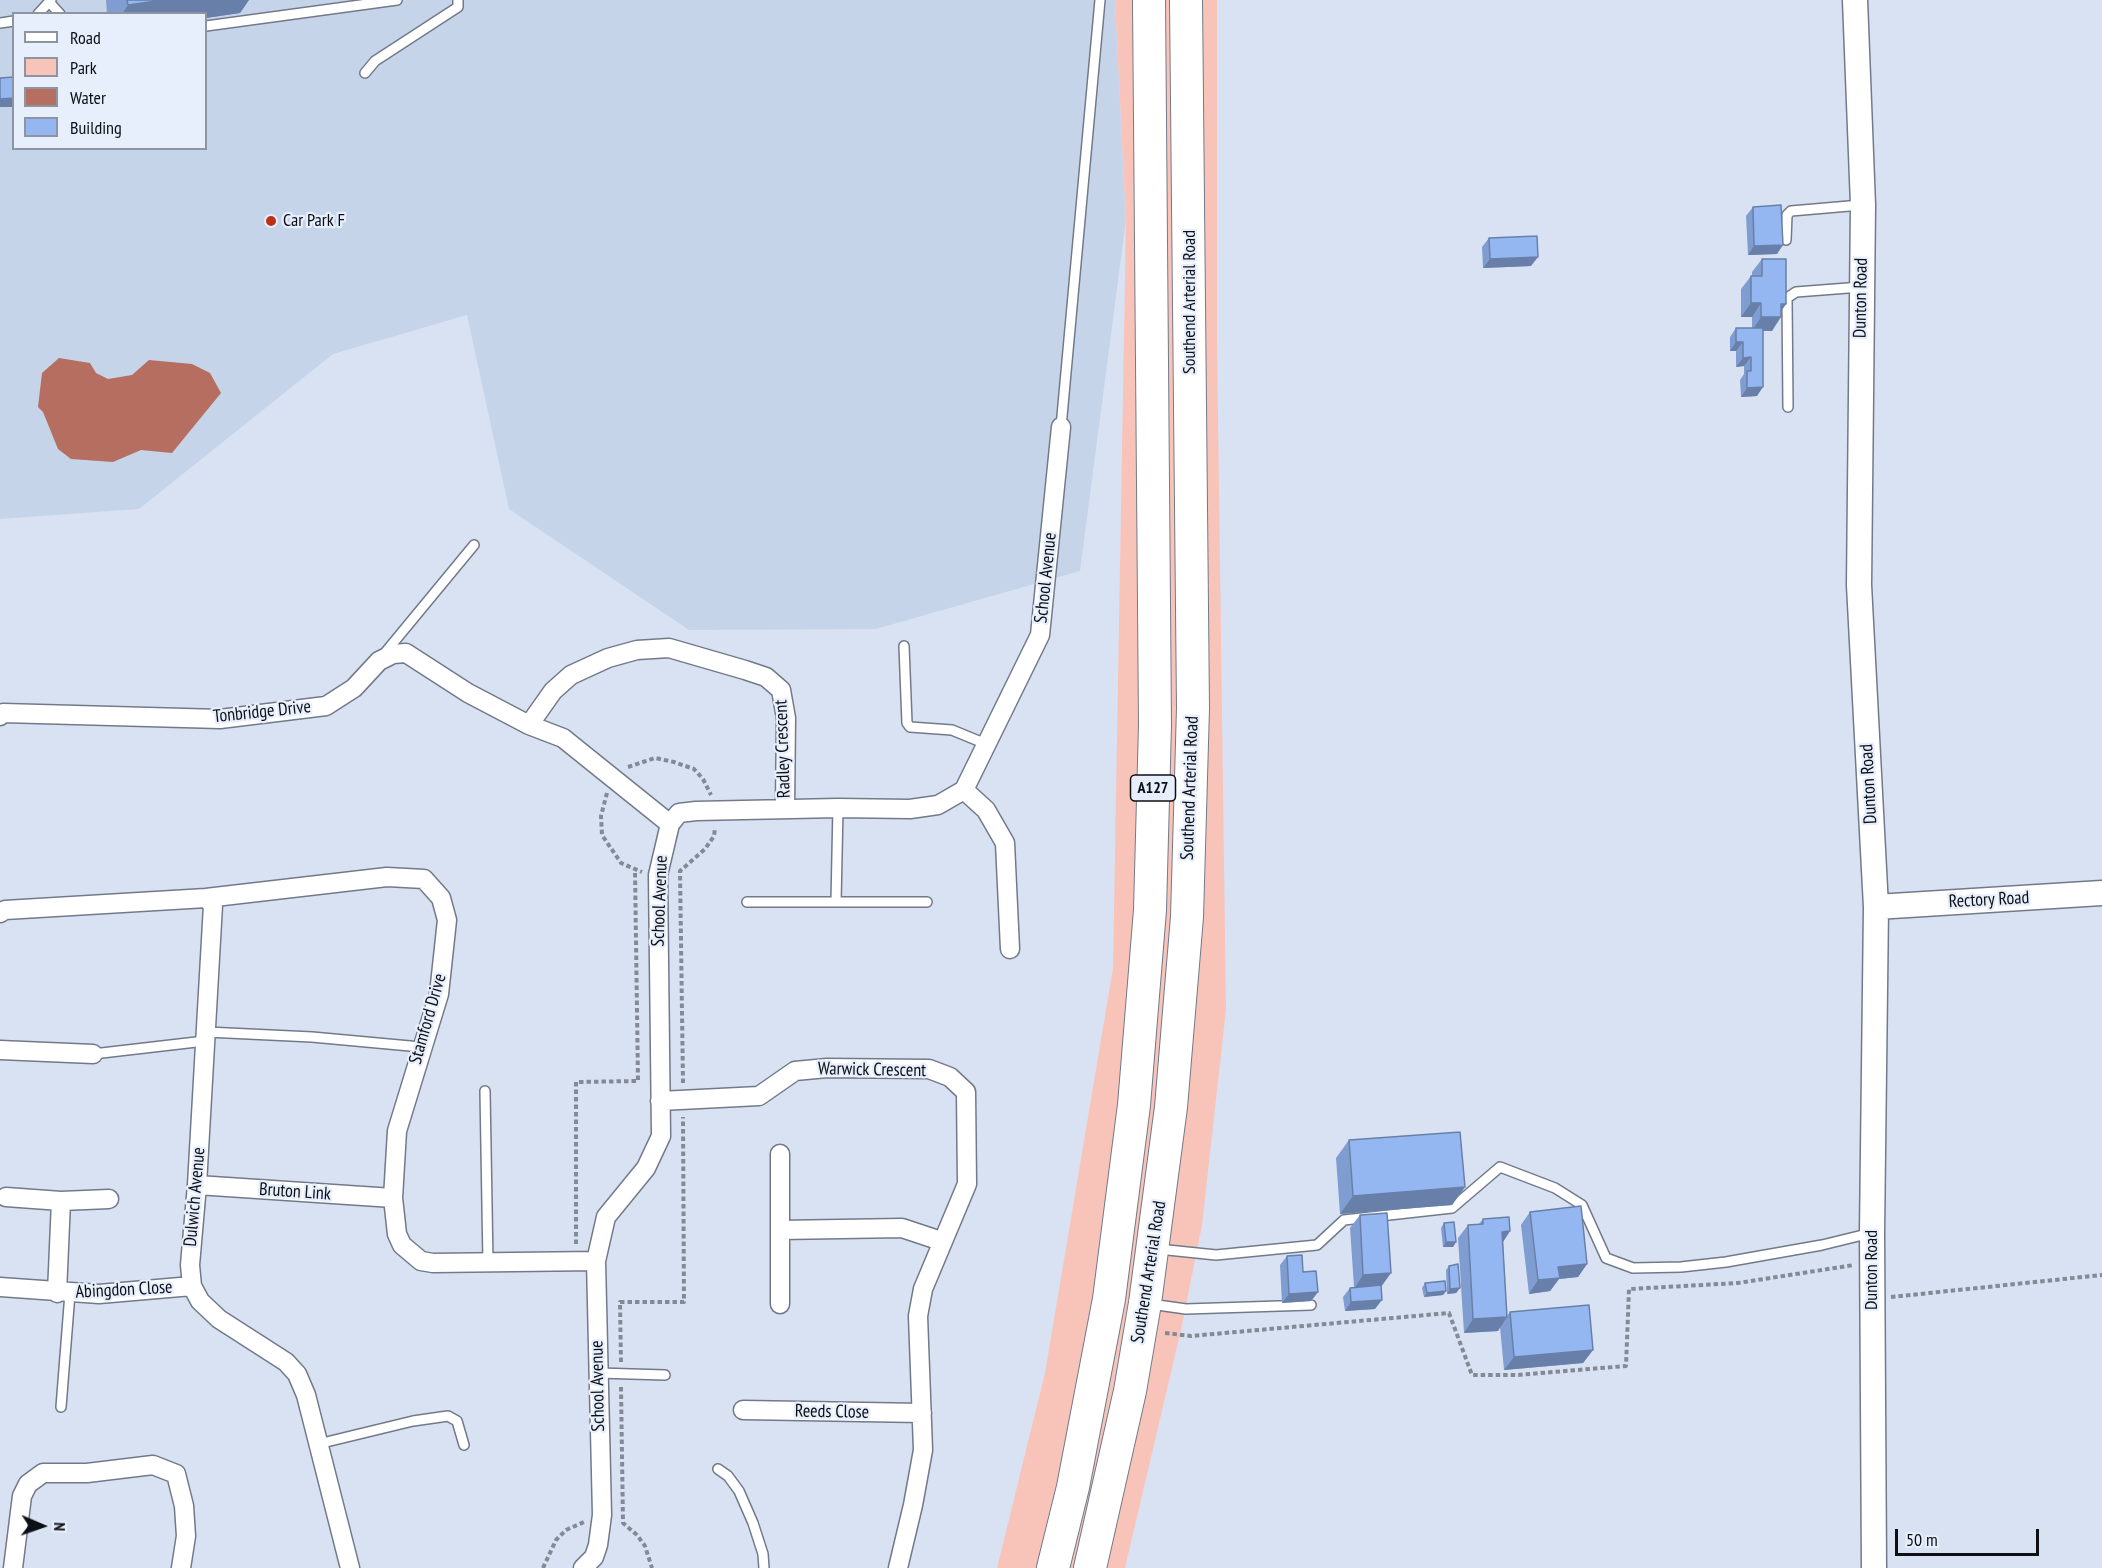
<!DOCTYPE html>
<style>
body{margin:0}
#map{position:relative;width:2102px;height:1568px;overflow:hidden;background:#d9e2f3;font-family:"PT Sans Narrow",sans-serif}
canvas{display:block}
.legend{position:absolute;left:12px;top:12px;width:195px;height:138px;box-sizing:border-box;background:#e7effd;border:2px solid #8f95a0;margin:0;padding:8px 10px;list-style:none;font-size:18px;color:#0c0f14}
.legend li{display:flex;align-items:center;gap:12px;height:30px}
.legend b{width:30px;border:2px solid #8f95a0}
.north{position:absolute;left:12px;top:1496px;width:60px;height:60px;-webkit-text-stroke:4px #e7effd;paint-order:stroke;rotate:92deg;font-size:16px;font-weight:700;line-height:24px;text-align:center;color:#0c0f14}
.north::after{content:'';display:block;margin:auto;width:21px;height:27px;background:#0c0f14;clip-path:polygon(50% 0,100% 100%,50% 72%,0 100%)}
.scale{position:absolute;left:1895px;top:1529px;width:144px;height:27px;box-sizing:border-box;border:3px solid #0c0f14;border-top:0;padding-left:8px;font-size:18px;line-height:21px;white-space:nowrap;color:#0c0f14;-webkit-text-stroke:4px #e7effd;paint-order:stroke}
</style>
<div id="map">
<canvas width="2102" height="1568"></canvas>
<ul class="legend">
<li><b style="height:8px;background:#fff"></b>Road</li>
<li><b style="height:16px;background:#f8c4b9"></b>Park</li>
<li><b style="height:16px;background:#b56e5f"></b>Water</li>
<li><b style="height:16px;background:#94b7f2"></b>Building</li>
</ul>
<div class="north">N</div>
<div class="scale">50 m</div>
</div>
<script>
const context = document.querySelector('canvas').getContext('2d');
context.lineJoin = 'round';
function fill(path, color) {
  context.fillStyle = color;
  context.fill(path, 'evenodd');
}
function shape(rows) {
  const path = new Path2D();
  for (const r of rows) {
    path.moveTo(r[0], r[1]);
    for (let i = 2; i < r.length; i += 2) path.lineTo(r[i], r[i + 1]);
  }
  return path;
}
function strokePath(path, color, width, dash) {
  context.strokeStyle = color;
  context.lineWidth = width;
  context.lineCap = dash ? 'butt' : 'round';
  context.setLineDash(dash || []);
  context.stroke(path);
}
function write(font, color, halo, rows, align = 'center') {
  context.font = font + ' "PT Sans Narrow",sans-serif';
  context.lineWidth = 4.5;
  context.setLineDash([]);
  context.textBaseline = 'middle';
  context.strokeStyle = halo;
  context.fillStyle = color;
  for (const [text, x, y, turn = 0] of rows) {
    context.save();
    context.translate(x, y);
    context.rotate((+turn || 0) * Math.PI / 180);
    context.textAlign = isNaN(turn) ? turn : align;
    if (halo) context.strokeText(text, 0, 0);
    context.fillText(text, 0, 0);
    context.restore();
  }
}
fill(shape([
 [0,0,1115,0,1126,220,1080,571,876,629,689,630,509,509,467,315,333,354,139,509,0,519],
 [14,14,206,14,206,148,14,148]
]), '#c6d4ea');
fill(shape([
 [1115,0,1217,0,1217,340,1226,1010,1202,1225,1181,1330,1125,1568,997,1568,1045,1373,1113,968,1126,220]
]), '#f8c4b9');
fill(shape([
 [59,358,90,363,96,373,108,379,132,375,149,360,192,364,210,373,221,393,172,453,141,450,113,462,71,459,58,449,43,412,38,407,42,373]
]), '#b56e5f');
const service = shape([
 [49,2,60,14],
 [38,14,51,0],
 [0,23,14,21],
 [206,26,397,0],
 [365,73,375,61,458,7,458,0],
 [1786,240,1787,215,1791,211,1861,205],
 [1788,407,1787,298,1796,292,1861,287],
 [1061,427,1100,0],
 [904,646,907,723,910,727,952,730,986,744],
 [384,654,474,545],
 [747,902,927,902],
 [836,902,838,808],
 [207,1032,312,1037,421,1047],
 [93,1054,205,1041],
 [485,1091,488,1263],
 [1158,1249,1216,1255,1317,1245,1344,1220,1452,1208,1500,1167,1555,1188,1582,1205,1606,1258,1633,1268,1681,1267,1726,1262,1822,1245,1871,1233],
 [1150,1304,1186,1309,1311,1305],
 [598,1373,665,1375],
 [61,1407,70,1293],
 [318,1444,413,1421,448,1416,457,1421,464,1445],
 [718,1469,728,1476,739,1491,753,1523,763,1554,764,1568]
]);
const minor = shape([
 [0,716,3,713,220,719,326,706,354,688,379,661,393,654,406,653,468,693,529,725,563,738,670,824],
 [529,725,553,691,571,675,608,658,637,650,669,648,745,670,766,677,781,690,786,718,785,809],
 [964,790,986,810,1005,843,1010,949],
 [206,898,213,905,197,1185,190,1265,192,1286,200,1301,219,1319,286,1362,297,1374,306,1395,350,1568],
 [0,913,5,910,206,898,387,877,424,879,441,898,447,920,439,994,397,1131,393,1198,397,1234,402,1245,421,1261,433,1263,596,1261],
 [0,1050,93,1054],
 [660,1101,759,1096,795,1071,827,1068,929,1069,950,1077,966,1092,967,1184,923,1289,918,1316,923,1450,913,1505,898,1568],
 [197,1185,393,1198],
 [6,1197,61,1201,109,1199],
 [780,1230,902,1228,941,1241],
 [0,1287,99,1294,192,1286],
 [57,1293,61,1201],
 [780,1304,780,1154],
 [743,1410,922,1413],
 [13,1568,22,1496,28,1484,43,1473,87,1473,153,1465,176,1474,184,1506,186,1536,181,1568],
 [583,1568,594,1557,598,1545,602,1515,596,1261,606,1217,646,1168,661,1136,658,875,670,824,679,813,696,811,838,808,910,809,938,805,964,790,1040,635,1061,427]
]);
const tertiary = shape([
 [1855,0,1863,205,1859,585,1876,907,1872,1233,1874,1568],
 [1876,907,2102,893]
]);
const trunk = shape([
 [1053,1568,1073,1487,1109,1299,1134,1105,1150,910,1155,725,1149,0],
 [1090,1568,1130,1391,1145,1303,1171,1107,1187,917,1193,708,1186,0]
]);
strokePath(service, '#727a89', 12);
strokePath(minor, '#727a89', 21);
strokePath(tertiary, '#727a89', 27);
strokePath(trunk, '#727a89', 34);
strokePath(shape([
 [628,767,655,758,674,762,694,769,703,779,711,795],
 [607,793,601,816,602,835,621,863,642,872],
 [683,1083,680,871,705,849,714,836,715,828],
 [576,1244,576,1082,638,1081,635,870],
 [1891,1297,2102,1275],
 [1165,1333,1191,1336,1449,1313,1472,1375,1517,1375,1626,1366,1629,1289,1738,1283,1854,1265],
 [621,1362,620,1302,684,1302,683,1117],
 [621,1387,623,1523,637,1535,645,1546,652,1568],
 [543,1568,556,1540,566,1530,584,1522]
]), '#838a96', 4, [4.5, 3]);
strokePath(service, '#fff', 9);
strokePath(minor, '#fff', 18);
strokePath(tertiary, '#fff', 24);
strokePath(trunk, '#fff', 32);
fill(shape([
 [106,0,249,0,240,13,206,18,206,14,107,14],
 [1753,207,1777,254,1748,255,1746,216],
 [1489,238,1531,266,1483,268,1482,247],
 [1762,259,1786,304,1781,311,1772,331,1763,331,1757,396,1741,397,1740,380,1744,374,1744,366,1736,367,1736,351,1730,351,1730,337,1736,328,1752,328,1752,317,1741,317,1741,289,1751,276,1752,276,1752,272],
 [1349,1140,1465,1187,1452,1205,1340,1214,1336,1158],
 [1530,1212,1587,1264,1578,1277,1559,1279,1550,1291,1529,1294,1521,1225],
 [1360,1215,1381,1287,1375,1309,1345,1311,1343,1297,1350,1288,1354,1287,1350,1228],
 [1483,1219,1510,1231,1503,1242,1507,1316,1510,1312,1593,1350,1583,1363,1504,1370,1500,1327,1498,1331,1464,1333,1458,1238,1468,1225,1479,1224],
 [1444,1223,1456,1242,1453,1247,1443,1247,1441,1228],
 [1287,1256,1318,1292,1311,1301,1282,1303,1280,1265],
 [1449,1266,1460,1288,1456,1293,1447,1294,1446,1270],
 [1425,1283,1446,1291,1443,1295,1424,1297,1422,1288]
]), '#7f9dd0');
fill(shape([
 [164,0,249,0,240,13,206,18,206,14,122,14,128,5],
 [14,98,14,107,0,107,0,99],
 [1783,245,1777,254,1748,255,1754,246],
 [1538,257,1531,266,1483,268,1490,259],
 [1751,303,1761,303,1752,317,1741,317],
 [1781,304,1786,304,1777,317],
 [1761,317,1781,317,1772,331,1752,331],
 [1736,342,1743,342,1736,351,1730,351],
 [1751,357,1744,366,1736,367,1743,358],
 [1763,387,1757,396,1741,397,1747,388],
 [1465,1187,1452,1205,1340,1214,1353,1196],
 [1510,1231,1501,1245,1502,1232],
 [1446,1242,1456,1242,1453,1247,1443,1247],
 [1587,1264,1578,1277,1559,1279,1550,1291,1529,1294,1538,1280,1558,1267],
 [1391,1273,1381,1287,1354,1289,1363,1275],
 [1460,1288,1456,1293,1447,1294,1450,1289],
 [1446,1291,1443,1295,1424,1297,1427,1293],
 [1318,1292,1311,1301,1282,1303,1289,1294],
 [1382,1300,1375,1309,1345,1311,1351,1302],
 [1507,1317,1498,1331,1464,1333,1473,1319],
 [1593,1350,1583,1363,1504,1370,1514,1357]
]), '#6880a9');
const building = shape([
 [127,0,164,0,128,5,127,0],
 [14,77,14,98,0,99,0,78,14,77],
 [1781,205,1783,245,1754,246,1753,207,1781,205],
 [1537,236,1538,257,1490,259,1489,238,1537,236],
 [1762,259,1786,259,1786,304,1781,304,1781,317,1761,317,1761,303,1751,303,1751,276,1762,276,1762,259],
 [1736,328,1763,328,1763,387,1747,388,1747,371,1751,371,1751,357,1743,358,1743,342,1736,342,1736,328],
 [1460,1132,1465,1187,1353,1196,1349,1140,1460,1132],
 [1581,1206,1587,1264,1558,1267,1560,1278,1538,1280,1530,1212,1581,1206],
 [1387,1213,1391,1273,1363,1275,1360,1215,1387,1213],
 [1509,1217,1510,1231,1502,1232,1507,1317,1473,1319,1468,1225,1483,1224,1483,1219,1509,1217],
 [1454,1222,1456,1242,1446,1242,1444,1223,1454,1222],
 [1302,1255,1303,1272,1316,1271,1318,1292,1289,1294,1287,1256,1302,1255],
 [1458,1264,1460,1288,1450,1289,1449,1266,1458,1264],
 [1445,1281,1446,1291,1427,1293,1425,1283,1445,1281],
 [1381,1285,1382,1300,1351,1302,1350,1288,1381,1285],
 [1589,1305,1593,1350,1514,1357,1510,1312,1589,1305]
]);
fill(building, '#94b7f2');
strokePath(building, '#6880a9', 1.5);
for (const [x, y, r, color] of [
 [271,221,6,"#bd3118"]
]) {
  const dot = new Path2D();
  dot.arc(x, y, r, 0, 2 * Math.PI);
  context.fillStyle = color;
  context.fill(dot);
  strokePath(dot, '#e7effd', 2);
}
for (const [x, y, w] of [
 [1153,788,45]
]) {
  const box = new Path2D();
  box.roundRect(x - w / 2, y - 13, w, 26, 4.5);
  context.fillStyle = '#e7effd';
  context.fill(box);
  strokePath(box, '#0c0f14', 1.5);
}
write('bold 16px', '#0c0f14', null, [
 ["A127",1153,788]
]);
write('18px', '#0c0f14', '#e7effd', [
 ["Car Park F",283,221]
], 'left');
write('18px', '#0c0f14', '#e7effd', [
 ["Dunton Road",1861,298,-89],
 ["Southend Arterial Road",1190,302,-90],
 ["School Avenue",1046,578,-84],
 ["Tonbridge Drive",262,712,-6],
 ["Radley Crescent",783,749,-92],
 ["Dunton Road",1869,784,-93],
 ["Southend Arterial Road",1190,788,-88],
 ["Rectory Road",1989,900,-3],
 ["School Avenue",660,901,-88],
 ["Stamford Drive",428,1019,-74],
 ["Warwick Crescent",872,1070,1],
 ["Bruton Link",295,1192,4],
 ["Dulwich Avenue",195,1197,-85],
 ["Dunton Road",1872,1270,-90],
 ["Southend Arterial Road",1149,1272,-81],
 ["Abingdon Close",124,1290,-3],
 ["School Avenue",598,1386,-91],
 ["Reeds Close",832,1412,1]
]);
</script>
